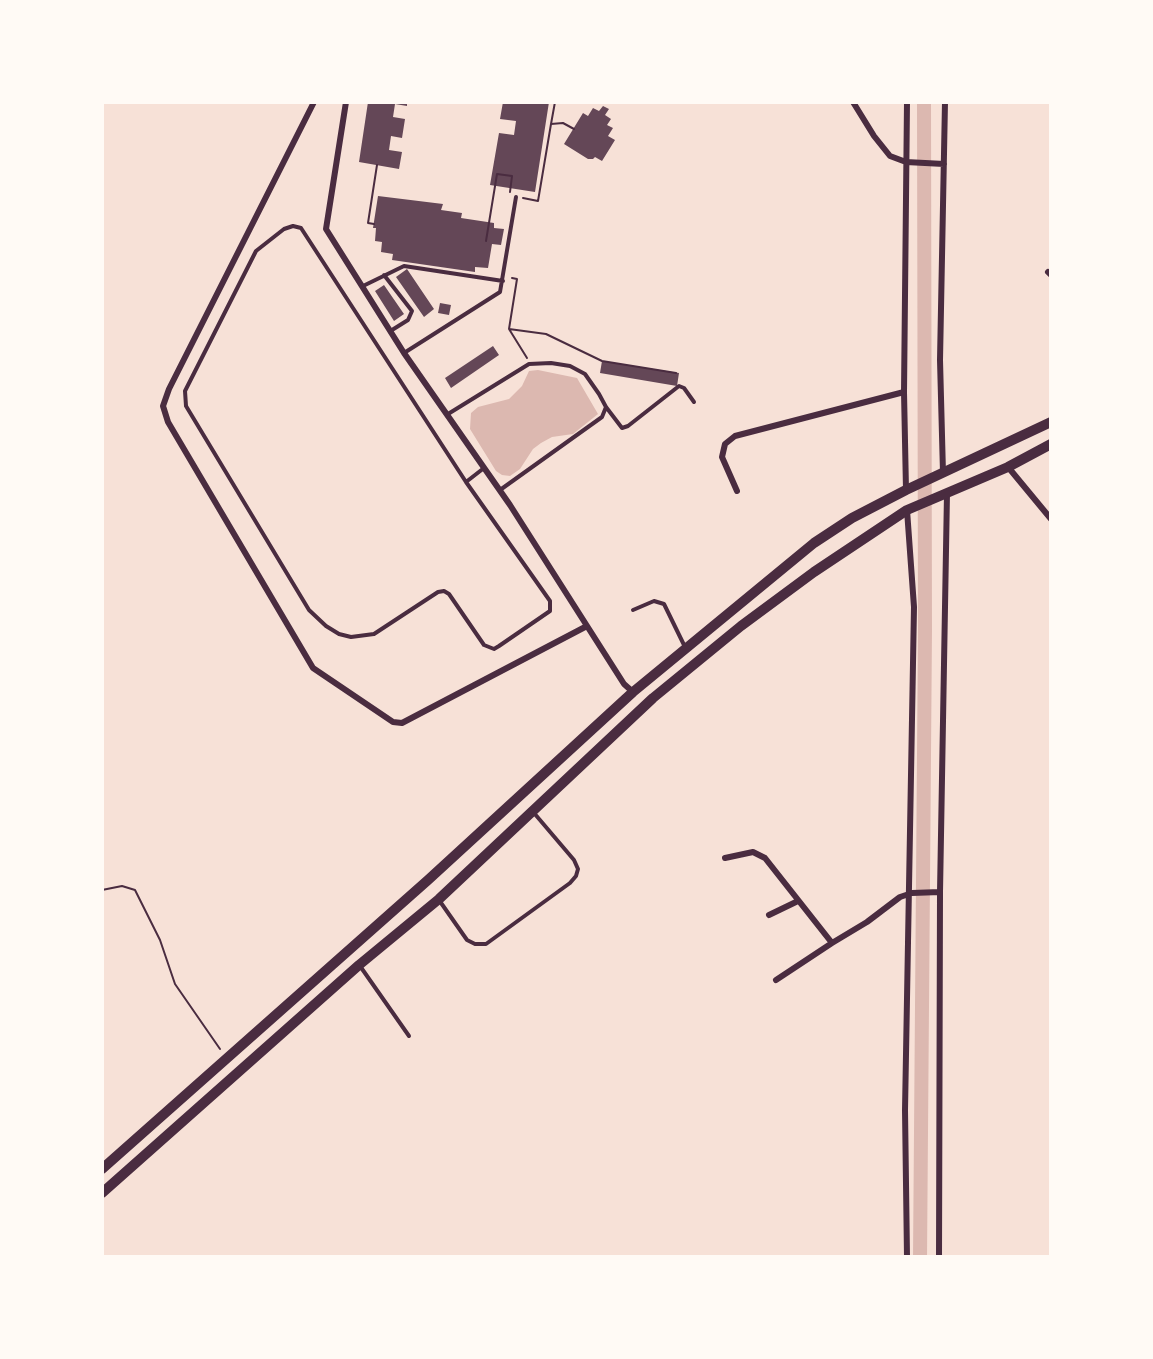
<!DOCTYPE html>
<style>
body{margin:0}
#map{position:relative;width:1153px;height:1359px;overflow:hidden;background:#f7e1d7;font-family:"Public Sans",sans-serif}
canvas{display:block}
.frame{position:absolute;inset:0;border:104px solid #fffaf5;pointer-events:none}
</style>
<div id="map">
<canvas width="1153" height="1359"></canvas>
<div class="frame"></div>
</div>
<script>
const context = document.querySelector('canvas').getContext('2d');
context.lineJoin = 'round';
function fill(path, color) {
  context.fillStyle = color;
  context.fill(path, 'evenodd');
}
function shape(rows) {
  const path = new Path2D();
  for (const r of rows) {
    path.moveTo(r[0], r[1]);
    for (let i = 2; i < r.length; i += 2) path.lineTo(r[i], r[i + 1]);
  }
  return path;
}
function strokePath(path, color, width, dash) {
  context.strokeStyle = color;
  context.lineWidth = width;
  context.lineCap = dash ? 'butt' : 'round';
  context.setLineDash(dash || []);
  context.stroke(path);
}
fill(shape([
 [538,370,577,378,598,414,573,434,552,437,541,443,533,449,520,469,510,476,502,475,496,471,470,429,471,413,478,407,509,399,522,386,529,371]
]), '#dcb8b0');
strokePath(shape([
 [920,1257,925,629,924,102]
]), '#dcb8b0', 14);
fill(shape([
 [368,102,407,102,407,106,395,104,393,117,405,119,402,138,391,136,389,150,402,152,399,169,359,162],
 [503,102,549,102,535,192,490,185,499,133,514,135,516,121,500,119],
 [603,106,609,109,605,115,611,119,607,125,613,128,608,136,615,140,602,161,595,157,593,159,588,159,564,144,583,113,588,116,593,108,599,111],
 [378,196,443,204,441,210,462,213,461,218,494,223,494,228,504,229,501,245,492,244,488,268,475,267,475,272,392,260,393,254,381,252,382,242,375,241,376,228,373,228],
 [407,269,434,309,424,317,396,277],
 [384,285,404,314,394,321,375,291],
 [440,303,451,305,449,315,438,313],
 [493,346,499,355,451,388,445,378],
 [602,361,679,373,677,386,600,373]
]), '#644757');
strokePath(shape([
 [551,124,555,102],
 [523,198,538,201,551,124,563,123,574,129],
 [374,224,368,223,377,165],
 [486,241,497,174,512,176,510,192],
 [512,278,517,279,509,329,527,358],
 [509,329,546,334,602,361,676,373],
 [102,890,122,886,135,890,160,940,175,984,220,1049]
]), '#4a2c40', 2);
strokePath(shape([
 [293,226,301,228,466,482,550,601,550,611,499,646,494,649,484,645,449,594,444,591,438,592,374,634,351,637,339,634,326,626,309,610,186,406,185,391,256,251,284,229,293,226],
 [384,275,412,311,408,320,392,330],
 [363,286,404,266,503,281],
 [404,353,500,292,516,197],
 [606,407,622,428,628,426,679,386,684,388,694,402],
 [448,414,529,364,551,363,570,366,585,374,599,394,606,407,602,417,500,490],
 [466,482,484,468],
 [633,610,654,601,664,604,685,647],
 [439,900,467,940,475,944,486,944,570,883,576,876,578,869,574,860,534,813],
 [360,966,409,1036]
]), '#4a2c40', 4);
strokePath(shape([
 [314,102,169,389,163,406,168,422,313,668,393,722,402,723,587,626],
 [346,102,326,229,404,353,510,505,624,684,633,692],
 [853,102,874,136,890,156,906,162,944,164],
 [1048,272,1051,275],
 [1008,467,1051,519],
 [943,473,940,360,945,102],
 [906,490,904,392,907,102],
 [737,491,722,457,725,444,735,436,904,392],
 [725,858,753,852,765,858,832,943,867,922,900,897,912,893,940,892],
 [769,915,798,901],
 [776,980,832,943],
 [907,1257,905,1110,914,607,907,510],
 [939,1257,940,892,947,493]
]), '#4a2c40', 6);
strokePath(shape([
 [102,1169,428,880,633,692,814,543,852,518,906,490,1051,422],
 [102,1193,359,965,439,899,653,698,741,626,814,572,907,510,1008,467,1051,444]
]), '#4a2c40', 10);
</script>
